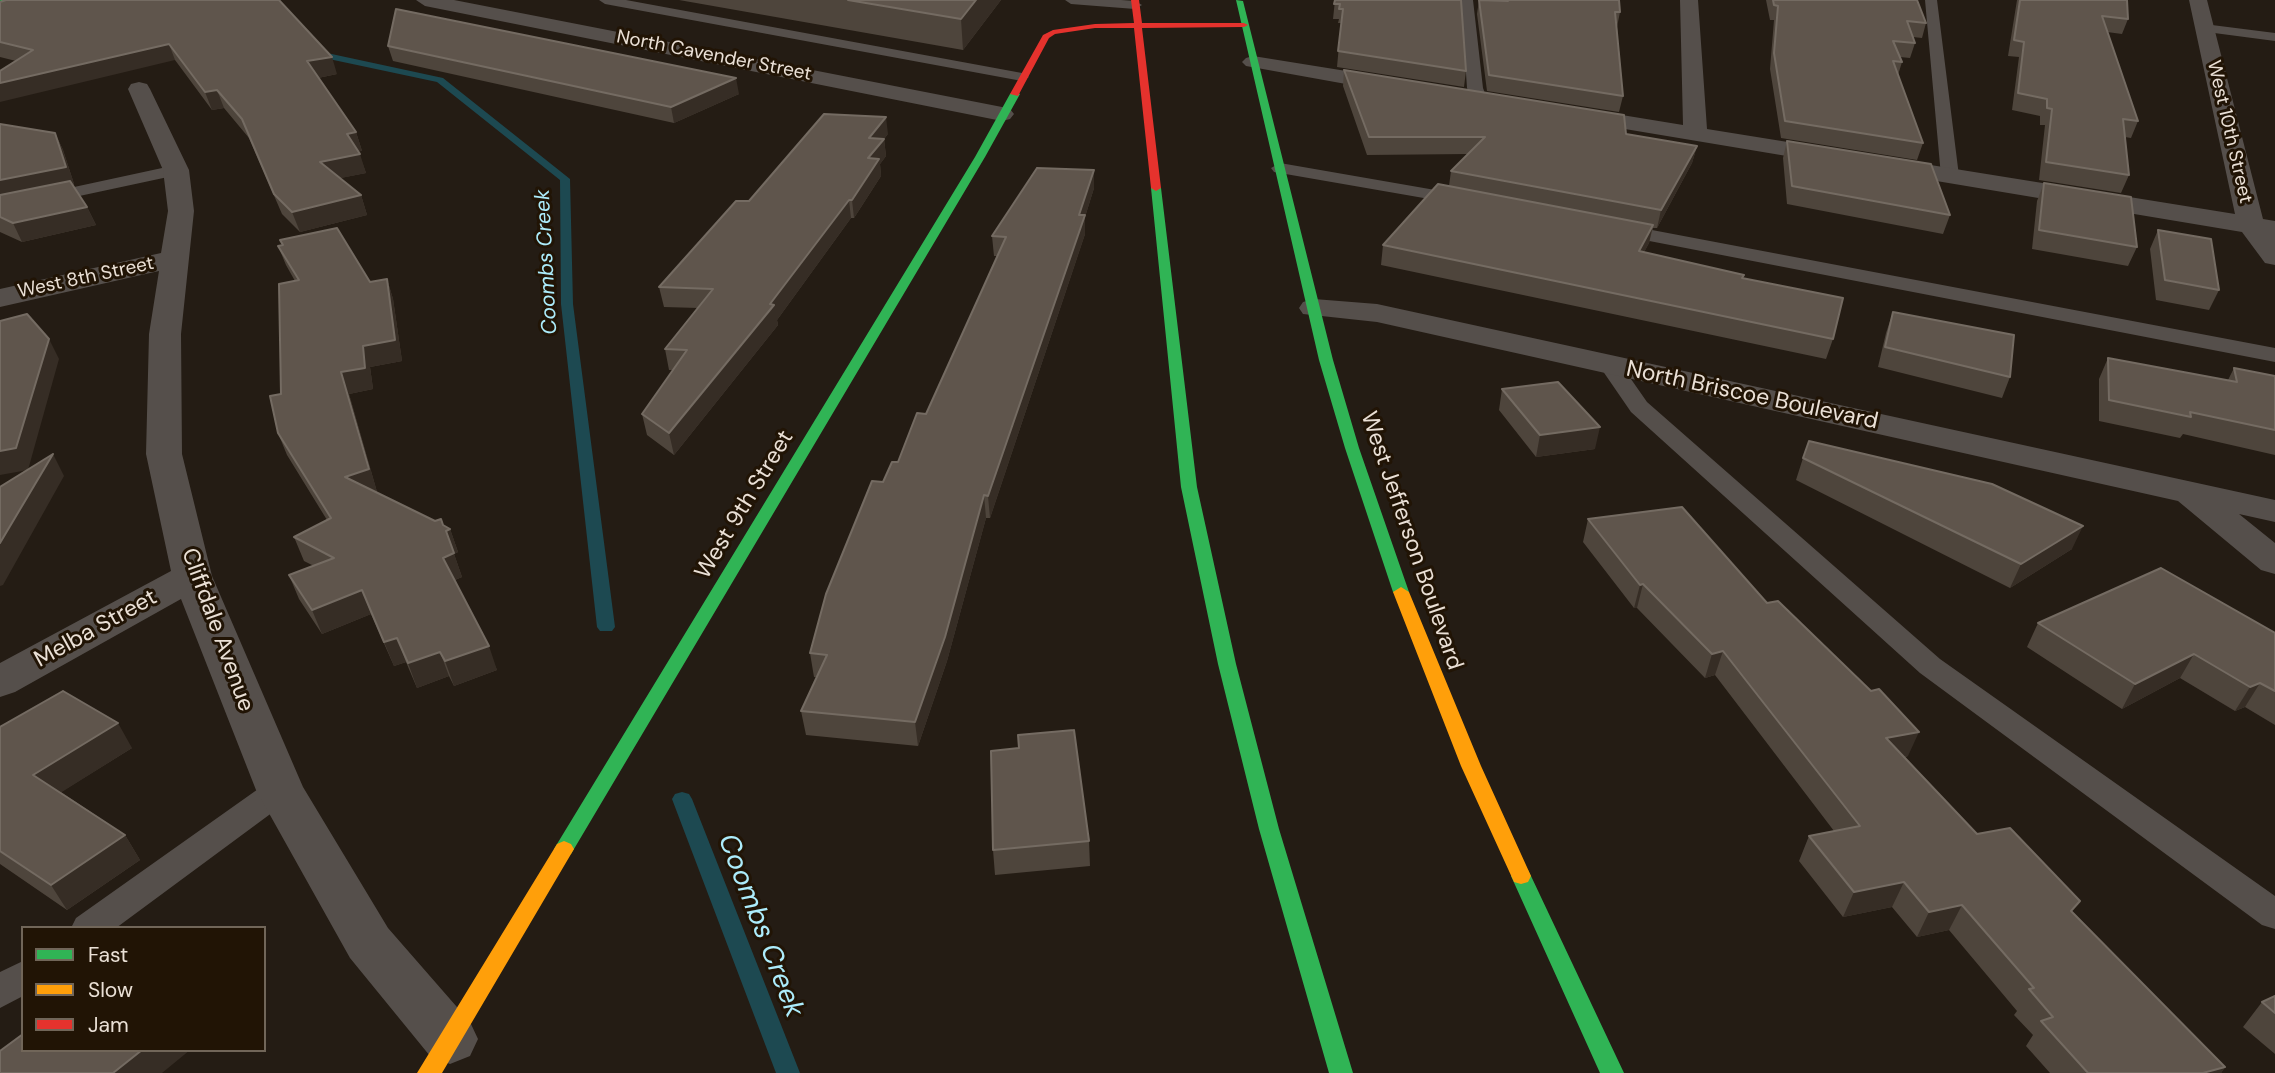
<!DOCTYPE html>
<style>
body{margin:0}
#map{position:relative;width:2275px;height:1073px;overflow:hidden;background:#241c14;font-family:"DM Sans",sans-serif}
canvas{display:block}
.legend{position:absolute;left:21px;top:926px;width:245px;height:126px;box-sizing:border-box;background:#211405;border:2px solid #716659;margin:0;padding:9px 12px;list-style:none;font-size:21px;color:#eae0d6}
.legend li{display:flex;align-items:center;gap:14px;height:35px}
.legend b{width:35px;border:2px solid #716659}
</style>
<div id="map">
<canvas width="2275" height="1073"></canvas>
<ul class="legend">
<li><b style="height:9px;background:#30b455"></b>Fast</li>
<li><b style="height:9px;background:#ff9f0a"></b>Slow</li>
<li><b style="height:9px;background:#e5322d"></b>Jam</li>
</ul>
</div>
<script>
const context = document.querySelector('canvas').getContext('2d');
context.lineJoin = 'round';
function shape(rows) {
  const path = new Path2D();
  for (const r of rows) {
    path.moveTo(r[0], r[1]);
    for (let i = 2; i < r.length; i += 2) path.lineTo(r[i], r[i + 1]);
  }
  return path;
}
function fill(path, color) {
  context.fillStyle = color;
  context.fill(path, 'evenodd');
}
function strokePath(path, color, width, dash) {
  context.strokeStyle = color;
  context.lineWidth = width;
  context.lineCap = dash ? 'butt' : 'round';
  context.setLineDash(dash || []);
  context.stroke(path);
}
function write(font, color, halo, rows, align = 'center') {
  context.font = font + ' "DM Sans",sans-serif';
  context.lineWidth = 6;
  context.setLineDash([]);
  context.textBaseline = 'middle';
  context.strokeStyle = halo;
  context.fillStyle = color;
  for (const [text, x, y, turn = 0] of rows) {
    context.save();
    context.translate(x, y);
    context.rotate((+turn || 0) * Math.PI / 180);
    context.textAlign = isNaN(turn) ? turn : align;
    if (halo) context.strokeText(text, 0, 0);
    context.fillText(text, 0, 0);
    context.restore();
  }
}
fill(shape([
 [313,50,443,78,570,179,573,304,615,627,612,631,600,631,597,627,561,304,560,180,437,82,310,55,309,53,313,50],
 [682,792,689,794,692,799,800,1073,776,1073,672,799,675,794,682,792]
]), '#1d4951');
fill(shape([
 [599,0,626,0,1022,73,1029,77,1022,81,605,4,599,0],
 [1065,0,1121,0,1135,1,1142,5,1135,9,1071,4,1065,0],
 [1461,0,1473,0,1483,88,1487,99,1479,104,1474,102,1467,88,1461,0],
 [1925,0,1937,0,1959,176,1950,181,1941,176,1925,0],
 [2204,24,2275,33,2275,41,2199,31,2199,25,2204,24],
 [1280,163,1464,195,1473,200,1464,205,1274,172,1271,168,1280,163],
 [176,165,185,170,182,174,0,213,0,203,176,165],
 [1615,223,2275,348,2275,362,1608,233,1606,229,1608,225,1615,223],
 [1609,357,1617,359,1647,402,1940,659,2275,896,2275,929,2262,925,1920,673,1631,412,1598,364,1601,359,1609,357],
 [280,778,292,782,296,790,292,798,116,928,71,928,76,918,268,782,280,778],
 [23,961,23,996,0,1008,0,972,23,961]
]), '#554f4b');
fill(shape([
 [416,0,454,0,1002,107,1010,109,1014,114,1010,119,1002,121,425,6,416,0],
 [1680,0,1698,0,1707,129,2235,214,2189,0,2207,0,2263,219,2275,221,2275,265,2265,263,2242,232,1565,119,1561,114,1565,109,1573,107,1683,125,1680,0],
 [1253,56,1396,79,1404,81,1407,86,1404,91,1396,93,1246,66,1242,62,1246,58,1253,56],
 [139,82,147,84,150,89,189,170,194,211,181,334,182,454,212,576,303,787,388,928,470,1022,478,1039,470,1056,450,1064,430,1056,350,958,256,790,181,599,15,692,0,697,0,663,171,571,146,454,149,334,159,271,0,307,0,289,161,253,168,211,163,170,128,89,131,84,139,82],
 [1314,299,1377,304,2275,500,2275,522,2239,514,2275,543,2275,574,2261,570,2178,501,1377,322,1303,314,1299,308,1303,302,1314,299]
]), '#554f4b');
fill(shape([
 [0,0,5,0,1,2,0,0],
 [1236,0,1243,1,1333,360,1359,448,1409,592,1407,596,1401,597,1393,592,1345,448,1319,360,1236,0],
 [1015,91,1020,94,985,157,571,854,564,857,557,854,554,849,557,844,975,157,1010,94,1015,91],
 [1156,185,1161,188,1197,487,1236,664,1279,829,1353,1073,1329,1073,1259,829,1218,664,1181,487,1151,188,1156,185],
 [1521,868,1528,870,1531,876,1624,1073,1600,1073,1511,876,1514,870,1521,868]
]), '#30b455');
fill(shape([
 [1401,587,1409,592,1481,766,1531,876,1528,882,1521,884,1514,882,1461,766,1393,592,1401,587],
 [564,841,571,844,574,849,442,1073,417,1073,557,844,564,841]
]), '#ff9f0a');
fill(shape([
 [1131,0,1139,0,1142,23,1244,23,1248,25,1244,27,1142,28,1161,188,1156,191,1151,188,1134,28,1095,28,1055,34,1049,38,1018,96,1010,94,1043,35,1053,30,1095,24,1134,23,1131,0]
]), '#e5322d');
fill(shape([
 [679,0,1001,0,963,50],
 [1335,0,1466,71,1464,87,1337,67,1341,23,1338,23,1339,19,1333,19],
 [1479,0,1620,12,1617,27,1623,96,1619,112,1487,91,1477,14],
 [1766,0,1917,0,1926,23,1922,38,1913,37,1915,43,1910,58,1900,57,1902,62,1898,75,1923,143,1917,160,1781,138,1770,69,1774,20,1770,20],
 [2017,0,2127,0,2128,19,2122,34,2107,32,2138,121,2131,138,2125,137,2129,175,2121,193,2039,180,2045,125,2040,125,2040,116,2012,110,2019,57,2008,56],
 [0,2,337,74,318,78,356,132,362,151,358,151,366,173,340,178,361,195,367,215,300,232,282,214,249,138,224,108,212,110,175,60,16,61,0,57],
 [388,46,739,94,674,123,393,61],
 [1344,70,1626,134,1697,146,1692,163,1657,228,1653,228,1649,243,1644,252,1743,278,1833,339,1826,359,1381,265,1383,245,1449,186,1451,171,1468,154,1367,155,1343,86],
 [0,124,55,133,63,150,74,184,73,185,87,207,96,225,22,242,0,232],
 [888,134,884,139,886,156,880,164,881,176,854,218,851,218,777,320,778,325,674,455,647,435,642,414,673,370,669,370,665,349,698,308,664,307,659,287,749,201],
 [1787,141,1950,215,1943,234,1787,204,1783,158],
 [1094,170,1094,188,1085,217,1085,234,990,518,986,518,947,661,918,746,806,735,801,711,817,677,814,677,810,653,883,482,898,462,926,414,998,256,994,256,992,236],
 [2044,183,2137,247,2128,266,2032,249,2037,201],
 [2158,230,2219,290,2209,310,2156,300,2150,249],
 [280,240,370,282,387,279,393,299,402,361,370,367,373,389,349,394,377,492,376,492,450,529,458,552,454,554,462,577,455,580,497,670,454,686,449,676,417,688,406,662,394,666,371,614,322,634,299,599,289,575,314,566,304,561,294,537,327,520,287,455,278,433,281,394,295,281,286,265,278,246,282,245],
 [1893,312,2010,377,2002,398,1878,367,1886,333],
 [2108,358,2228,380,2234,368,2275,376,2275,455,2183,434,2180,438,2099,421,2099,379],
 [1502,389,1595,449,1536,457,1499,410],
 [1803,458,2072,549,2010,588,1796,480],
 [1588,519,1767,603,1908,756,1905,757,1977,834,2074,913,2225,1067,2221,1073,2050,1073,2026,1046,2033,1035,2014,1015,2017,1011,1949,930,1917,937,1892,907,1843,917,1799,861,1809,836,1834,831,1715,675,1705,678,1637,608,1634,608,1583,542],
 [2038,623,2275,633,2275,725,2245,707,2235,711,2180,678,2122,709,2027,647],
 [0,727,132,748,61,792,125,835,140,860,67,910,0,864],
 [1089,841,1090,866,995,875,993,850],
 [2275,996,2275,1054,2243,1027,2262,1002]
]), '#4e453c');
fill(shape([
 [976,0,1001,0,963,50,961,19],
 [169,44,175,60,0,102,0,83],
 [332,57,337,74,313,79,307,61],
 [736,78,739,94,674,123,671,107],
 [217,90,224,108,212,110,205,92],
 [886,117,888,134,883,140,884,139,886,156,880,164,881,176,854,218,852,200,868,158,869,138],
 [356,132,362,151,353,152,347,134],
 [55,133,63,150,74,184,0,200,0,180],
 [1697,146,1692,163,1657,228,1661,210],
 [360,154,366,173,326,181,320,162],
 [1094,170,1094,188,1085,217,1085,234,990,518,988,496],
 [361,195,367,215,300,232,292,212],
 [849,200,851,218,777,320,778,325,674,455,669,433,770,304],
 [87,207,96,225,22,242,13,223],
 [1653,225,1649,243,1635,270,1639,251],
 [387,279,393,299,402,361,370,367,373,389,349,394,377,492,353,499,345,477,341,372,363,346],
 [49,339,59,359,28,470,0,475,0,451],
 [1600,427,1595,449,1536,457,1540,435],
 [53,454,64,476,3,585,0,586,0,543],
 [984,495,986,518,947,661,918,746,915,722],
 [2083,526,2072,549,2010,588,2021,564],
 [450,529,458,552,454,554,462,577,452,581,443,558,446,531],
 [1643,584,1637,608,1634,608,1640,585],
 [362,590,371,614,322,634,312,610],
 [397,638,406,662,394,666,384,642],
 [489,646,497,670,454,686,445,661],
 [1723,651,1715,675,1705,678,1712,654],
 [440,652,449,676,417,688,408,663],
 [2194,654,2180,678,2122,709,2135,684],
 [2260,683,2245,707,2235,711,2250,687],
 [118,723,132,748,49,800,33,775],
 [1919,732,1908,756,1876,762,1886,738],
 [125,835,140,860,67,910,51,885],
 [1904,882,1892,907,1843,917,1854,892],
 [1962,905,1949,930,1917,937,1929,912],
 [142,1050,190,1050,162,1073,113,1073],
 [2225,1067,2221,1073,2203,1073]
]), '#362d25');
const building = shape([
 [6,0,279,0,332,57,307,61,356,132,347,134,360,154,320,162,361,195,292,212,274,194,242,119,217,90,205,92,169,44,0,83,0,71,33,50,0,42,0,2,6,0],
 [848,0,976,0,961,19,848,0],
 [1335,0,1461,0,1466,71,1338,51,1343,9,1339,9,1340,4,1334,4,1335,0],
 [1479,0,1508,1,1508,0,1619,0,1620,12,1615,12,1623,96,1489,75,1479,0],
 [1773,0,1917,0,1926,23,1907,21,1915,43,1893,41,1902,62,1893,61,1923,143,1785,121,1774,53,1778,6,1774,5,1773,0],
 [2020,0,2127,0,2128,19,2102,16,2138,121,2123,119,2129,175,2046,162,2052,109,2047,108,2047,99,2018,93,2024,42,2014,40,2020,0],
 [396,9,736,78,671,107,388,46,396,9],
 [1344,70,1624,115,1626,134,1697,146,1661,210,1451,171,1485,137,1369,137,1344,70],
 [824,114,886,117,869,138,884,139,868,158,879,159,852,200,849,200,770,304,774,305,669,433,642,414,687,350,665,349,713,289,659,287,736,201,749,201,824,114],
 [0,124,55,133,66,167,0,180,0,124],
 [1787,141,1931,164,1950,215,1792,186,1787,141],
 [1037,168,1094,170,1079,215,1085,215,988,496,984,495,945,637,915,722,801,711,827,655,810,653,826,594,872,481,883,482,892,462,898,462,917,413,926,414,1006,237,992,236,1037,168],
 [70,181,87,207,13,223,0,217,0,195,70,181],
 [2044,183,2131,197,2137,247,2039,230,2044,183],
 [1438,184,1653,225,1639,251,1744,275,1742,278,1843,298,1833,339,1383,245,1438,184],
 [337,228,370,282,387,279,395,340,363,346,365,368,341,372,369,469,345,477,435,521,441,519,443,525,450,529,446,531,454,553,443,558,489,646,445,661,440,652,408,663,397,638,384,642,362,590,312,610,289,575,334,558,294,537,331,518,278,433,270,396,281,394,279,284,299,280,278,246,283,245,280,240,337,228],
 [2158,230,2211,239,2219,290,2165,280,2158,230],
 [1893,312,2014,335,2010,377,1885,347,1893,312],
 [27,314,49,339,16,448,0,451,0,321,27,314],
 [2108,358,2237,382,2234,368,2275,376,2275,430,2190,412,2191,417,2109,400,2108,358],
 [1558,382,1600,427,1540,435,1502,389,1558,382],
 [1809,441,1992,484,2083,526,2021,564,1803,458,1809,441],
 [53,454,0,543,0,487,53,454],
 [1682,507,1767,603,1778,601,1871,691,1879,689,1919,732,1886,738,1977,834,2010,828,2080,901,2071,911,2225,1067,2203,1073,2088,1073,2041,1021,2053,1017,2029,989,2034,988,1962,905,1929,912,1904,882,1854,892,1809,836,1860,826,1723,651,1712,654,1643,584,1640,585,1588,519,1682,507],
 [2161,568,2275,633,2275,691,2260,683,2250,687,2194,654,2135,684,2038,623,2161,568],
 [63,691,118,723,33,775,125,835,51,885,0,851,0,727,63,691],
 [1074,730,1089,841,993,850,991,751,1019,748,1018,735,1074,730],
 [2275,996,2275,1013,2262,1002,2275,996],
 [23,1034,23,1050,142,1050,113,1073,0,1073,0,1051,23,1034]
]);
fill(building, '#5f554c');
strokePath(building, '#746b62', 2);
write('19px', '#eae0d6', '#211405', [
 ["North Cavender Street",714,56,11],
 ["West 10th Street",2229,132,77],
 ["West 8th Street",86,278,-12]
]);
write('italic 21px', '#acecfb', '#211405', [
 ["Coombs Creek",547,262,-93]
]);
write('23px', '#eae0d6', '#211405', [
 ["North Briscoe Boulevard",1752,396,12],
 ["West 9th Street",745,505,-59],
 ["West Jefferson Boulevard",1411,541,71],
 ["Melba Street",96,629,-29],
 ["Cliffdale Avenue",217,630,70]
]);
write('italic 28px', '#acecfb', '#211405', [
 ["Coombs Creek",760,926,69]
]);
</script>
